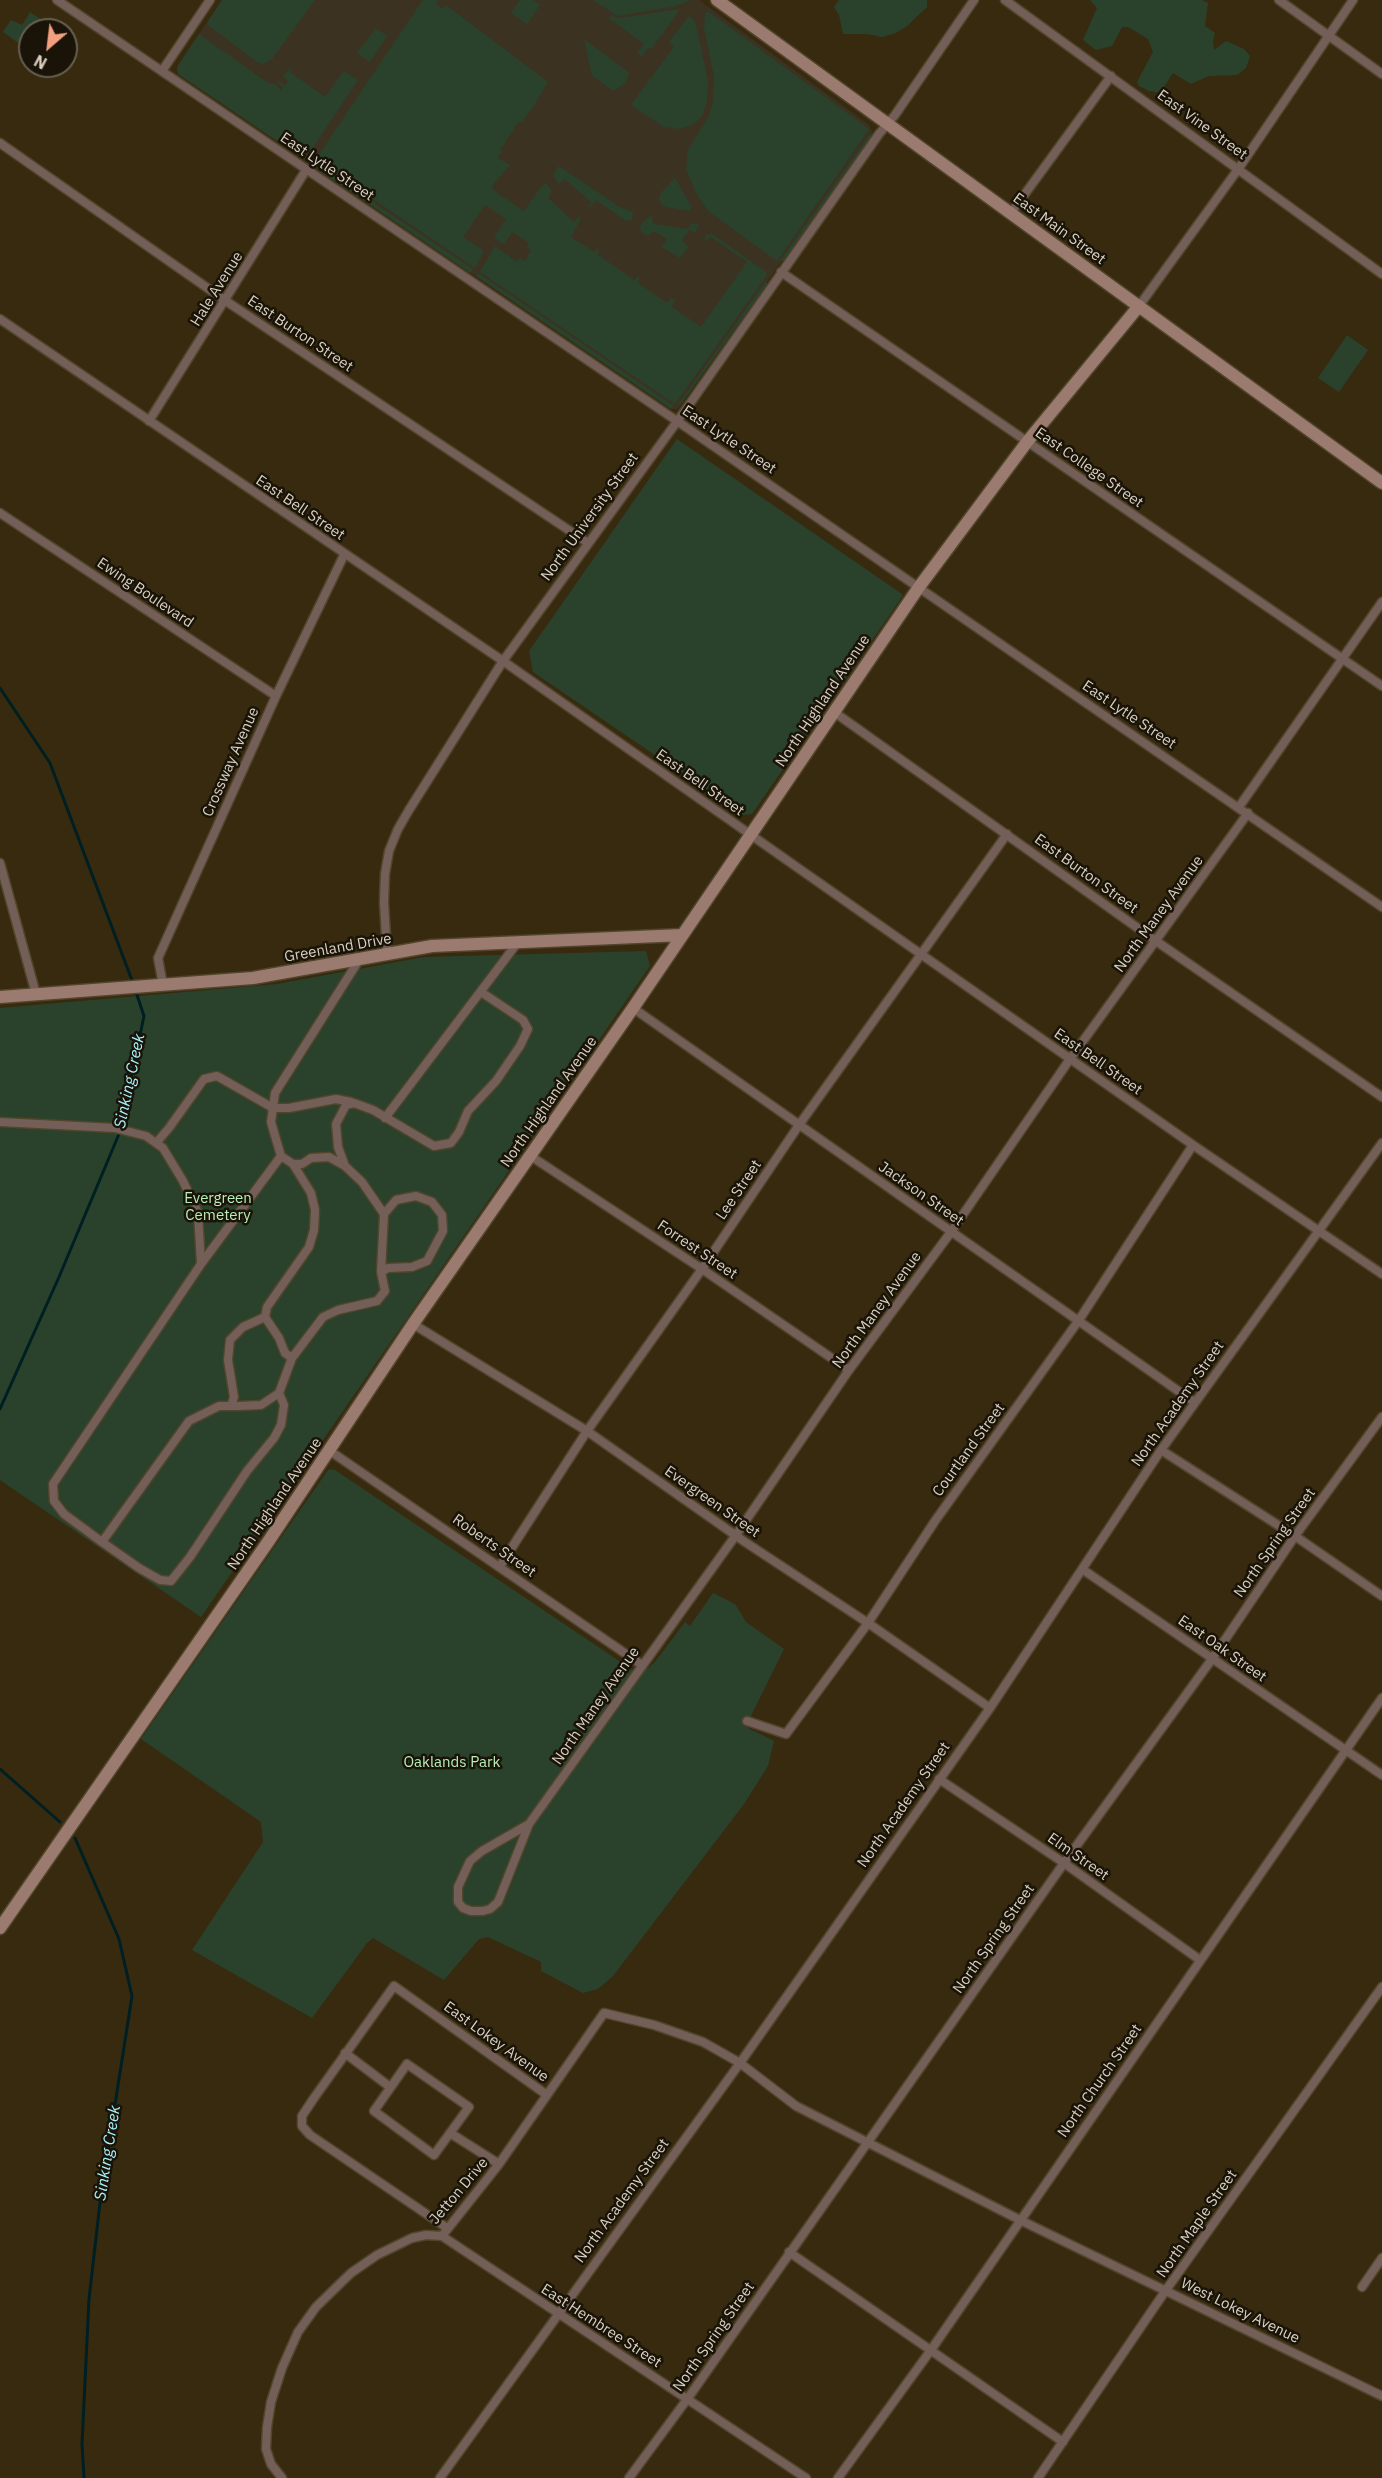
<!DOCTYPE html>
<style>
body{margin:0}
#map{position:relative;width:1382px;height:2478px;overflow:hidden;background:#372a0f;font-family:"IBM Plex Sans",sans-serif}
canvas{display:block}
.north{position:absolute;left:18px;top:18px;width:60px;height:60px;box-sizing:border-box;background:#191308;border:2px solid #665f52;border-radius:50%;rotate:208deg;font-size:16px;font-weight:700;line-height:24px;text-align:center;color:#d9d0c1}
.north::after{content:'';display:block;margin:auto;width:21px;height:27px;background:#f2a07f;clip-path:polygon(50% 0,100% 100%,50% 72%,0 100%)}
</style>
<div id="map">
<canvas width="1382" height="2478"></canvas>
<div class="north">N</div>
</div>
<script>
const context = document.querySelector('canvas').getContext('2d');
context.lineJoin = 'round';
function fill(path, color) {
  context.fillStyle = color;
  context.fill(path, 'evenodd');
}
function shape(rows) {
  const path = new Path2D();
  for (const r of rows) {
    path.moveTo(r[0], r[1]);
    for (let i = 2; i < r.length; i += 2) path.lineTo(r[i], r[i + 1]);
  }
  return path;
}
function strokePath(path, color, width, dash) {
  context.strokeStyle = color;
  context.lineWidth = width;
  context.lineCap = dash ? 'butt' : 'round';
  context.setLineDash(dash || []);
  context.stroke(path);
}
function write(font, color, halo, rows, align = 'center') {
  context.font = font + ' "IBM Plex Sans",sans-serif';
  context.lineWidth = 5;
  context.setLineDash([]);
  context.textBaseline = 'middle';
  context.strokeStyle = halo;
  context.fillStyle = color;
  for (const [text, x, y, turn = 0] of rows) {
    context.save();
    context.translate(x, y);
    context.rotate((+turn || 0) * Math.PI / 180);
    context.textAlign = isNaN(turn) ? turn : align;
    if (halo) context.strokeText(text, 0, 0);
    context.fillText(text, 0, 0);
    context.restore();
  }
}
fill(shape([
 [222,0,699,0,869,125,872,132,682,403,678,409,671,409,178,74,177,67]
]), '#3b3222');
fill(shape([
 [222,0,315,0,272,59,263,64,257,62,208,25,207,23],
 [423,0,439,0,436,4,442,9,446,5,548,82,535,104,522,122,519,121,500,150,502,151,498,158,510,165,491,187,497,193,524,211,541,187,546,183,552,191,548,198,574,222,578,217,581,218,571,237,594,252,599,247,598,255,634,280,640,275,638,283,667,303,671,298,675,300,672,307,701,327,747,262,711,237,704,242,706,235,711,234,715,236,766,272,767,275,675,404,480,272,495,246,517,262,520,258,525,261,531,250,527,247,529,243,512,232,504,244,494,238,506,219,485,205,463,237,484,251,475,268,317,161,319,155,350,108],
 [520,0,533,0,540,5,527,24,511,13],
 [593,0,691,0,676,6,618,16],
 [839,0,927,0,927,7,907,26,896,33,882,37,867,34,843,34,839,15,834,7],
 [1090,0,1202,0,1208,3,1205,26,1215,33,1213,41,1214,50,1226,41,1244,49,1250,56,1246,68,1237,75,1209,76,1191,84,1173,73,1160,93,1149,91,1139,86,1137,82,1153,52,1148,39,1128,27,1122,27,1112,46,1096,50,1083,40,1097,8],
 [679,9,677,14,651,49,648,48,642,57,637,53,644,44,609,18,611,16,620,18],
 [30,12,48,24,48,26,45,30,30,30,30,45,26,43,24,47,3,32,11,20,22,25],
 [709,12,869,129,777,261,708,211,695,191,686,168,688,150,709,116,713,101,714,76,704,28,705,13],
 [689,16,695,21,708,80,707,102,702,116,692,125,679,129,664,127,631,105,674,47,669,42],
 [376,28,387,36,370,62,357,53],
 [199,34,268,83,275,84,281,91,283,87,278,83,279,81,285,85,288,81,283,77,292,66,290,72,325,97,344,71,358,80,312,149,305,155,298,155,178,74,177,67],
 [584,39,629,73,626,82,621,86,613,91,592,75],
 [872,131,871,136,784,260,779,262],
 [317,163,328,172,473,269,470,273,344,187,321,172],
 [559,166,618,206,633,212,632,220,626,221,596,200,588,210,591,202,565,179,559,184,553,175],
 [675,178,691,206,690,211,666,207,661,204,659,198,661,193],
 [652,215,653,224,688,229,692,223,699,225,695,233,689,230,682,240,688,247,680,258,662,247,667,239,654,231,648,236,641,231,640,226,643,222],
 [478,273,577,340,674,406,671,409,476,276],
 [765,282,768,283,682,403,678,405],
 [1347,335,1368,350,1339,392,1318,378],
 [677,439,902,594,902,597,752,814,743,815,533,672,529,651],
 [646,951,650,966,201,1617,0,1480,0,1008,277,984,424,957],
 [331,1469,335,1470,640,1675,655,1662,685,1622,690,1626,713,1593,735,1604,746,1622,784,1649,751,1716,748,1728,774,1741,768,1766,744,1804,613,1976,598,1989,583,1993,541,1971,541,1962,488,1937,479,1939,444,1980,373,1938,367,1943,312,2018,192,1950,263,1842,261,1822,141,1739,328,1470]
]), '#2a422c');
strokePath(shape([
 [0,688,50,763,133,983],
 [0,1409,59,1277,119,1134,144,1016,135,989],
 [0,1769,60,1822],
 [75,1838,119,1939,132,1996,101,2194,89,2299,82,2444,84,2478]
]), '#001f23', 3);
const street = shape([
 [57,0,677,421,1382,907],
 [1005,0,1382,274],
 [1279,0,1382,74],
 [162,71,210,0],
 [0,143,226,301,588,543],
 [1011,213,1111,76],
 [781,272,1382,686],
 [1139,306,1239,168,1353,0],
 [0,319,503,661,1193,1145,1382,1274],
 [149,421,306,170],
 [0,513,276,696],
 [834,712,1156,941,1382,1097],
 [1239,807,1382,602],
 [0,863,36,994],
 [387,954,384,902,385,874,389,851,398,829,409,810,503,661,684,412,879,134,895,115,974,0],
 [163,985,158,958,276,696,344,555],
 [633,1008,1194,1402],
 [351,1102,336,1099,289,1108,273,1108,275,1093,359,960],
 [385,1118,518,942],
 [0,1122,115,1128,146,1136,163,1148,183,1181,198,1213,201,1264,53,1484,54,1501,64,1514,102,1542,189,1421,219,1406,238,1406,261,1405,279,1393,292,1358,285,1353,279,1338,265,1317,243,1327,230,1340,228,1360,234,1397,231,1406],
 [156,1143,169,1128,204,1079,217,1076,273,1108,271,1122,281,1156],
 [529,1155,702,1269,849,1370],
 [293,1164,302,1164,311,1158,329,1157,345,1166,362,1182,384,1214],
 [345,1166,338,1147,336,1124,346,1105,354,1103,373,1110,434,1146,451,1143,459,1132,468,1111,496,1081,520,1046,528,1029,523,1020,481,992],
 [201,1264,281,1156,293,1164,311,1193,315,1210,314,1230,309,1247,267,1307,265,1317],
 [413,1324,587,1431,745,1542,868,1623,990,1708],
 [292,1358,323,1317,338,1310,377,1301,385,1291,381,1272,384,1214,396,1200,416,1196,432,1202,442,1215,443,1231,427,1261,412,1267,388,1268,381,1272],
 [1161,1450,1295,1536,1382,1596],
 [330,1451,642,1665],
 [102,1542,139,1568,160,1580,171,1581,190,1557,247,1471,274,1438,281,1425,284,1405,279,1393],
 [500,1566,587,1431,702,1269,799,1125,1007,834],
 [1082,1569,1382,1775],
 [747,1721,786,1734,868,1623,935,1521,1079,1320,1193,1145],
 [939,1779,1064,1863,1200,1960],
 [529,1824,736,1535,849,1370,951,1232,1070,1059,1248,813],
 [529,1824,498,1902,490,1909,483,1911,471,1911,463,1908,458,1902,458,1887,470,1861,482,1851,529,1824],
 [345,2053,390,2087],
 [407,2064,469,2107,434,2155,374,2111,407,2064],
 [450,2133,499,2164],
 [447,2228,310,2135,302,2126,302,2116,314,2098,394,1986,547,2095,604,2013,654,2025,703,2042,740,2063,796,2106,1020,2220,1382,2396],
 [442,2236,806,2478],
 [789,2252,1063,2442],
 [1362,2287,1382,2258],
 [282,2478,271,2464,266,2449,267,2427,271,2402,282,2368,298,2332,316,2307,351,2273,377,2255,412,2238,426,2235,442,2236,499,2164,547,2095],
 [440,2478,740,2063,990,1708,1161,1450,1382,1143],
 [629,2478,688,2398,1064,1863,1212,1659,1295,1536,1382,1417],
 [838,2478,931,2350,1382,1698],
 [1038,2478,1166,2290,1382,1987]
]);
const secondary = shape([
 [717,0,1382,483],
 [0,997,253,978,432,946,682,935],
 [0,1928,268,1542,413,1324,633,1008,919,587,1027,442,1139,306]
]);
strokePath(street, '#51452b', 11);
strokePath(secondary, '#51452b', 15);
strokePath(street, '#735f58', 8);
strokePath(secondary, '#9b7b70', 12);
write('15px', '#d9d0c1', '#191308', [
 ["East Vine Street",1202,125,36],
 ["East Lytle Street",327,167,34],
 ["East Main Street",1059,229,36],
 ["Hale Avenue",217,289,-58],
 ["East Burton Street",300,334,34],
 ["East Lytle Street",729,440,34],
 ["East College Street",1089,468,35],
 ["East Bell Street",300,508,34],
 ["North University Street",590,517,-54],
 ["Ewing Boulevard",145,593,34],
 ["North Highland Avenue",823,701,-56],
 ["East Lytle Street",1129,715,34],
 ["Crossway Avenue",231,762,-66],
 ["East Bell Street",700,783,35],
 ["East Burton Street",1086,874,36],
 ["North Maney Avenue",1159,914,-54],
 ["Greenland Drive",338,948,-10],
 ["East Bell Street",1098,1062,35],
 ["North Highland Avenue",549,1102,-55],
 ["Lee Street",739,1190,-56],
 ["Jackson Street",921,1194,35],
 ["Forrest Street",697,1250,34],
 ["North Maney Avenue",877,1310,-54],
 ["North Academy Street",1178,1404,-55],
 ["Courtland Street",969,1450,-54],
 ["Evergreen Street",712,1502,35],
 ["North Highland Avenue",275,1504,-56],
 ["North Spring Street",1275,1543,-55],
 ["Roberts Street",494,1546,35],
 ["East Oak Street",1222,1649,35],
 ["North Maney Avenue",596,1706,-55],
 ["North Academy Street",904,1805,-55],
 ["Elm Street",1078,1857,35],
 ["North Spring Street",994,1939,-55],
 ["East Lokey Avenue",496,2042,36],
 ["North Church Street",1100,2081,-55],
 ["Jetton Drive",459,2191,-50],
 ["North Academy Street",622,2201,-54],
 ["North Maple Street",1197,2224,-55],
 ["West Lokey Avenue",1240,2311,26],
 ["East Hembree Street",601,2326,33],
 ["North Spring Street",714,2337,-55]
]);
write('15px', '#b6efb9', '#191308', [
 ["Evergreen",218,1199],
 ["Cemetery",218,1216],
 ["Oaklands Park",452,1763]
]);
write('italic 16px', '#a8f2fc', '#191308', [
 ["Sinking Creek",130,1081,-78],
 ["Sinking Creek",108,2153,-81]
]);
</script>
